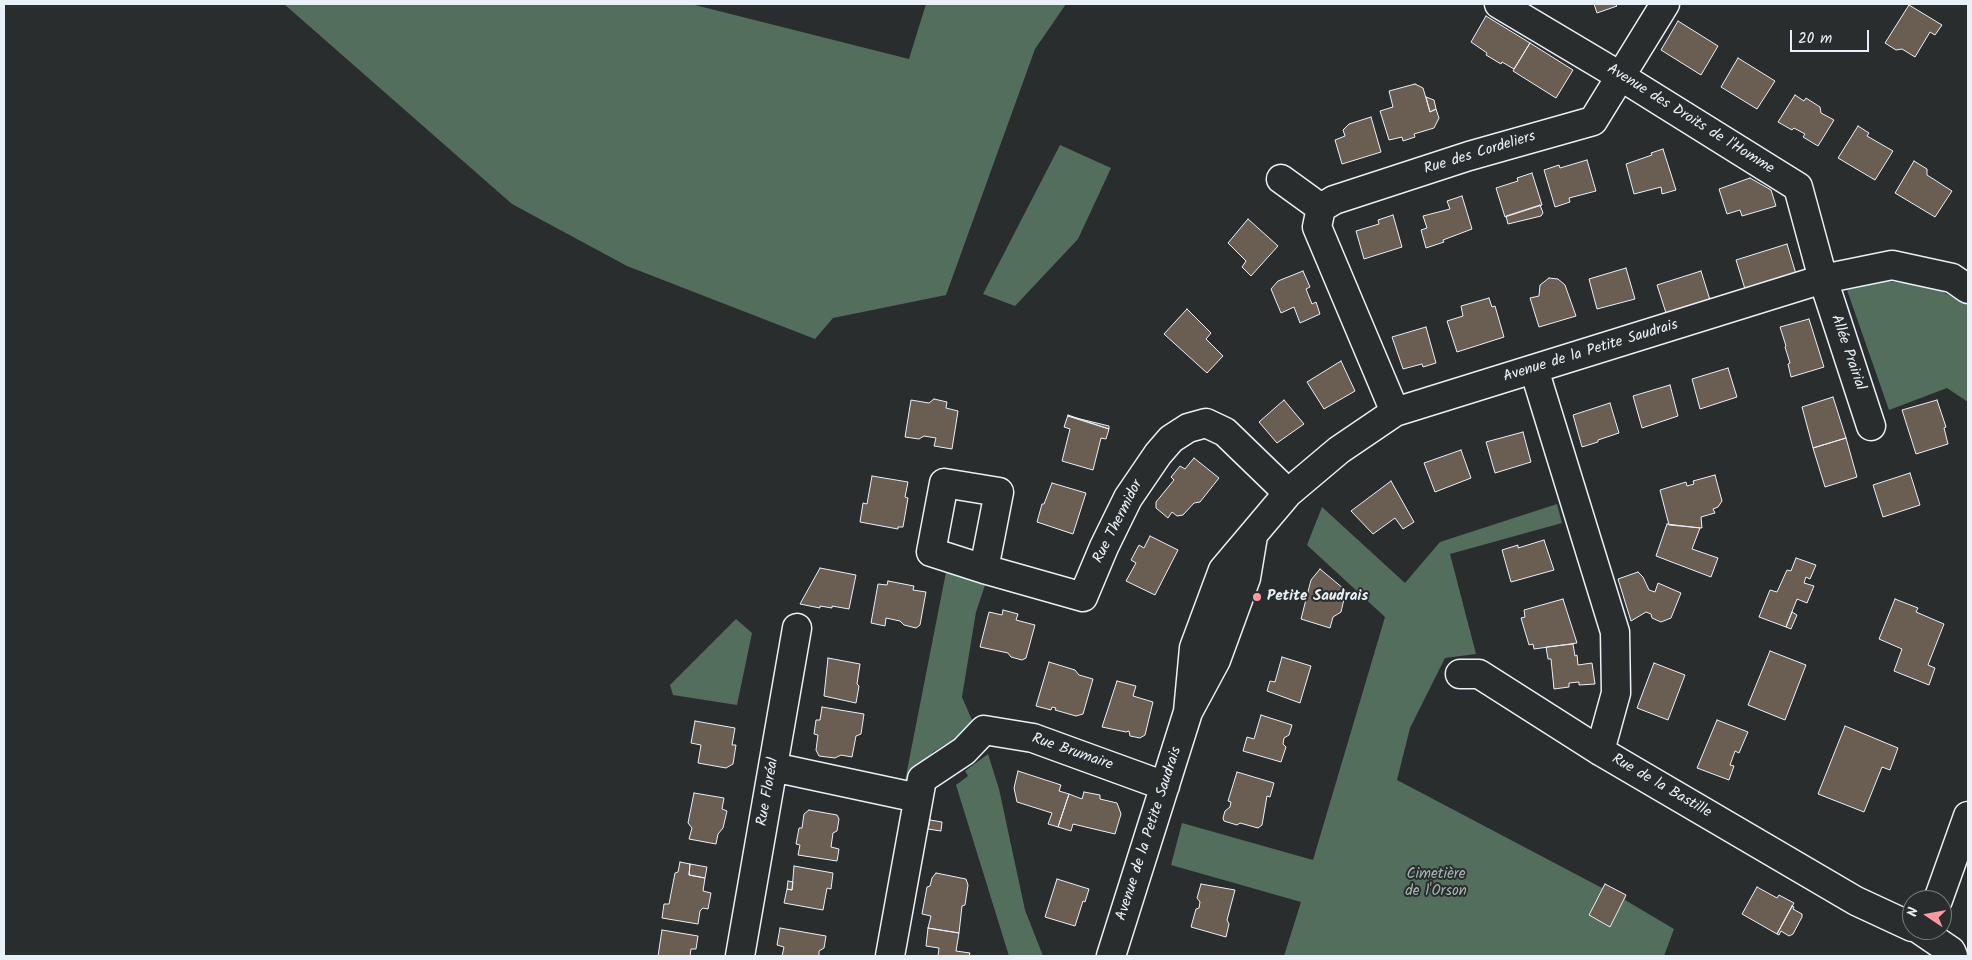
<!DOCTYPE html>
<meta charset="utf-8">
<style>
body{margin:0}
#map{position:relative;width:1972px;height:960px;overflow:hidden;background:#2a2d2e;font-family:Kalam,sans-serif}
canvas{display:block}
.frame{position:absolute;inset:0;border:5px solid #e8f1f8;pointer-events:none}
.north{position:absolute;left:1902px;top:890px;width:50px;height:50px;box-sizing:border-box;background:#2a2d2e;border:1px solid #767b7f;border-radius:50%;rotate:282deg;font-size:14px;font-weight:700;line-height:20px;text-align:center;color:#e8f1f8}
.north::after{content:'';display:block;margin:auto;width:18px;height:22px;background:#ff9aa2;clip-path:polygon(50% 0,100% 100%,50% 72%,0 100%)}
.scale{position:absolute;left:1790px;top:30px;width:79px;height:22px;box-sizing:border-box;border:2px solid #e8f1f8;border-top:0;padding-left:6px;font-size:15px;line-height:18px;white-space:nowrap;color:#e8f1f8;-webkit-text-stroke:4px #2a2d2e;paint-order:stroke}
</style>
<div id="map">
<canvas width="1972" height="960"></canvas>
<div class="frame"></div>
<div class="north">N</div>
<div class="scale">20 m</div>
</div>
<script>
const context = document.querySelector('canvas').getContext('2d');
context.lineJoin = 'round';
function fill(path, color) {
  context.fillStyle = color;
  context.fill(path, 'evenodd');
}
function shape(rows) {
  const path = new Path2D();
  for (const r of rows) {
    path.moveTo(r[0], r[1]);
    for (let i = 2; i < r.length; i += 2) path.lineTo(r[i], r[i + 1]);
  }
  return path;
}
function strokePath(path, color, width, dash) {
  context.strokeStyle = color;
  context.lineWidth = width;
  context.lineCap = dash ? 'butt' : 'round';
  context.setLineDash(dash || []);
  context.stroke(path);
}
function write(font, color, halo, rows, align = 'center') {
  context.font = font + ' Kalam,sans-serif';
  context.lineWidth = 4;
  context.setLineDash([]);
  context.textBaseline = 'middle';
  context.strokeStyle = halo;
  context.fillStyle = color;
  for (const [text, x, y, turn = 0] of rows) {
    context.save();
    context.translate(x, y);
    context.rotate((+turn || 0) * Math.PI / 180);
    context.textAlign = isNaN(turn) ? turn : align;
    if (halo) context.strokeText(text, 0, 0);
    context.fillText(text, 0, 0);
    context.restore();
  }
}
fill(shape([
 [284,4,691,4,909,59,926,4,1066,4,1035,49,946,295,833,318,815,339,627,266,512,204],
 [1060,145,1111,168,1078,239,1015,306,983,294],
 [1888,281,1933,287,1968,305,1968,402,1947,388,1889,410,1847,290],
 [1557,504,1562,523,1450,554,1476,654,1445,658,1410,728,1397,780,1602,888,1605,884,1624,894,1626,895,1625,900,1674,929,1664,956,1284,956,1301,902,1171,865,1182,823,1313,860,1385,617,1307,545,1322,507,1405,583,1440,542],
 [947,567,987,579,976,612,962,697,975,727,933,752,905,781],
 [736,619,752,633,737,705,673,695,670,685],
 [988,754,999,789,1025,910,1043,956,1009,956,956,785,968,776,965,771]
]), '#536e5c');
const building = shape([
 [1594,4,1619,4,1616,5,1617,6,1597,13,1594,4],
 [1909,5,1942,25,1935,35,1930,32,1915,57,1902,49,1896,50,1885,43,1909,5],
 [1486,16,1530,43,1514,69,1502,62,1501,64,1486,55,1487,53,1471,42,1486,16],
 [1678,21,1718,46,1701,75,1661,50,1678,21],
 [1530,43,1573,70,1556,98,1513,71,1530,43],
 [1738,58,1775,81,1757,109,1721,87,1738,58],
 [1415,84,1423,88,1430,112,1436,109,1439,118,1434,128,1414,134,1415,137,1403,141,1402,137,1389,140,1380,111,1393,107,1389,91,1415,84],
 [1795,95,1804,101,1806,98,1820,107,1821,113,1834,120,1818,146,1803,137,1805,134,1794,128,1792,130,1778,122,1795,95],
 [1426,97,1434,100,1436,109,1430,112,1426,97],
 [1371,117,1381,152,1342,164,1335,140,1345,136,1343,130,1349,124,1371,117],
 [1858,126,1869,133,1867,136,1893,151,1875,180,1838,158,1858,126],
 [1663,149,1676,190,1662,194,1661,187,1634,194,1626,164,1652,155,1651,153,1663,149],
 [1587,160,1596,191,1569,198,1570,202,1555,207,1544,170,1559,165,1560,168,1587,160],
 [1914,161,1927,169,1927,175,1952,191,1935,217,1895,193,1914,161],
 [1532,173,1542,205,1505,217,1496,188,1518,181,1517,178,1532,173],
 [1750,178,1771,190,1776,206,1742,216,1740,210,1727,214,1719,189,1750,178],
 [1462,196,1472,229,1443,240,1444,242,1426,248,1421,230,1427,228,1423,216,1450,209,1447,201,1462,196],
 [1540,205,1543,213,1541,216,1508,224,1506,216,1540,205],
 [1393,215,1402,247,1364,259,1356,231,1379,224,1378,220,1393,215],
 [1248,219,1278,246,1251,276,1242,267,1246,261,1228,243,1248,219],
 [1787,244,1796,274,1745,289,1736,260,1787,244],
 [1626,268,1635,299,1597,309,1589,279,1626,268],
 [1303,271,1310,287,1306,289,1312,304,1316,302,1320,314,1300,323,1294,307,1281,313,1271,289,1278,281,1303,271],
 [1701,271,1710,300,1666,313,1657,285,1701,271],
 [1549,278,1558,279,1565,285,1576,316,1539,327,1530,298,1539,296,1540,285,1549,278],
 [1489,298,1492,307,1495,306,1504,337,1457,352,1447,321,1463,316,1461,306,1489,298],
 [1187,309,1211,333,1206,339,1223,356,1207,373,1164,334,1187,309],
 [1809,319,1824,367,1791,377,1788,364,1790,363,1785,347,1786,346,1780,327,1809,319],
 [1426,327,1436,363,1423,367,1422,364,1403,369,1392,337,1426,327],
 [1341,361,1355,391,1324,409,1307,382,1341,361],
 [1728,368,1737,397,1700,409,1692,379,1728,368],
 [1670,385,1678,416,1642,428,1633,396,1670,385],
 [1833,397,1846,438,1813,448,1802,407,1833,397],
 [934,399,947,402,946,408,958,411,952,449,934,446,936,438,924,436,919,439,905,437,911,400,929,403,934,399],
 [1284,400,1304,424,1277,443,1259,422,1284,400],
 [1937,400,1946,427,1944,428,1948,444,1916,454,1902,410,1937,400],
 [1610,403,1619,433,1598,440,1598,442,1582,447,1573,415,1610,403],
 [1068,415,1109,429,1106,439,1101,438,1093,470,1062,461,1070,429,1064,427,1068,415],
 [1068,416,1109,426,1109,429,1077,419,1068,416],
 [1523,432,1531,462,1495,473,1486,442,1523,432],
 [1846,438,1857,477,1825,487,1813,448,1846,438],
 [1461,450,1471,478,1435,492,1424,463,1461,450],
 [1194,458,1219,478,1200,502,1194,503,1183,515,1177,516,1172,512,1168,518,1156,508,1156,502,1174,480,1171,477,1180,466,1185,469,1194,458],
 [1910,473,1920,505,1883,517,1873,485,1910,473],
 [1715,475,1722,501,1718,507,1713,509,1715,513,1701,517,1702,528,1669,525,1660,490,1686,482,1687,486,1694,484,1693,481,1715,475],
 [872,476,908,482,905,497,908,498,903,527,898,527,898,529,860,522,863,503,867,504,872,476],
 [1391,481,1414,522,1403,529,1395,518,1373,534,1351,511,1391,481],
 [1052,483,1086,493,1073,534,1037,522,1042,504,1044,504,1052,483],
 [1667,524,1700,528,1692,549,1718,558,1711,577,1656,556,1667,524],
 [1150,536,1178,550,1155,595,1126,581,1136,563,1131,560,1139,545,1144,548,1150,536],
 [1544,540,1554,570,1511,582,1502,550,1518,545,1518,548,1544,540],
 [1796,558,1816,565,1810,579,1806,577,1804,583,1814,586,1807,603,1797,599,1786,627,1759,617,1770,590,1777,592,1787,570,1791,571,1796,558],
 [820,568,856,575,849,609,832,606,832,608,820,606,820,608,800,604,820,568],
 [1320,569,1344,589,1342,597,1344,599,1341,612,1333,617,1330,628,1301,619,1311,580,1320,569],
 [1638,572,1643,577,1649,590,1655,592,1658,583,1681,593,1671,618,1661,622,1652,618,1651,614,1646,612,1631,621,1618,579,1638,572],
 [888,581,914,586,913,590,926,592,920,625,916,628,904,625,900,621,886,618,885,626,871,623,878,584,887,585,888,581],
 [1563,599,1577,643,1534,649,1533,644,1529,645,1521,618,1525,617,1524,610,1563,599],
 [1895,599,1918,608,1916,612,1944,624,1928,665,1935,668,1929,685,1894,671,1902,649,1879,639,1895,599],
 [1003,610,1018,614,1016,620,1035,625,1026,658,1022,660,1011,657,1008,653,980,647,989,612,1002,615,1003,610],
 [1792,612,1797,615,1791,629,1786,627,1792,612],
 [1573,644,1575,656,1577,655,1578,665,1592,663,1595,684,1579,685,1579,682,1569,683,1569,687,1554,689,1551,659,1548,659,1546,647,1573,644],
 [1770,651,1806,665,1785,720,1748,705,1770,651],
 [1282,657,1311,666,1300,703,1267,691,1270,681,1275,682,1282,657],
 [828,658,860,664,857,684,859,686,856,703,824,696,828,658],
 [1049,662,1075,670,1079,675,1093,679,1083,714,1076,716,1055,710,1056,708,1052,707,1051,710,1036,706,1049,662],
 [1654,663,1685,675,1668,720,1637,708,1654,663],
 [1117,681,1136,686,1133,696,1153,702,1145,735,1140,738,1130,736,1129,731,1126,732,1102,727,1117,681],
 [822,707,864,714,861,734,856,736,852,757,841,755,835,758,819,756,816,750,818,735,814,734,816,720,820,720,822,707],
 [1261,715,1292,725,1289,735,1284,738,1283,744,1286,747,1281,762,1243,751,1247,737,1254,739,1261,715],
 [1717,720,1748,732,1739,753,1735,751,1730,765,1734,766,1729,780,1697,768,1717,720],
 [695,721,735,728,732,745,736,745,733,764,726,768,698,763,701,745,691,743,695,721],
 [1845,726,1898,748,1890,770,1882,767,1864,812,1818,794,1845,726],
 [1018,771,1061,785,1059,791,1069,794,1058,827,1048,824,1052,813,1017,802,1014,788,1018,771],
 [1237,772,1274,783,1270,797,1267,796,1262,825,1258,828,1240,823,1237,825,1224,821,1223,818,1225,811,1230,807,1231,802,1228,801,1237,772],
 [1084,792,1100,795,1100,799,1117,803,1121,814,1115,834,1073,824,1071,831,1058,827,1069,794,1082,799,1084,792],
 [694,793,724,798,722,809,727,811,723,828,718,834,716,844,689,839,692,828,688,823,694,793],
 [809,810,837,815,839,819,837,831,833,833,831,847,839,849,837,861,798,855,800,845,796,844,799,828,802,828,804,814,809,810],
 [930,820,942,822,941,831,928,829,930,820],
 [680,862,690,864,689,875,705,878,703,891,711,893,708,909,703,908,700,911,698,924,662,918,664,904,669,904,675,873,678,872,680,862],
 [690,864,707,867,705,878,689,875,690,864],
 [794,866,833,873,831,889,827,888,823,910,784,903,787,889,792,890,794,866],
 [936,873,966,879,968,885,965,905,962,906,959,933,928,928,931,916,922,914,927,887,930,886,932,878,936,873],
 [1057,879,1089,889,1085,902,1083,901,1075,926,1045,917,1057,879],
 [788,881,793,882,792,890,787,889,788,881],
 [1201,884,1235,890,1227,920,1229,924,1226,937,1191,927,1196,909,1199,908,1200,902,1197,898,1201,884],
 [1605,884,1626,895,1610,927,1589,915,1605,884],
 [1757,887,1777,898,1779,895,1794,903,1777,934,1742,914,1757,887],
 [1792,906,1794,907,1793,909,1802,914,1802,917,1793,934,1789,936,1781,931,1779,935,1777,934,1792,906],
 [780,928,826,936,824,948,819,951,819,956,782,956,784,947,777,945,780,928],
 [928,928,959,933,956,951,970,953,969,956,938,956,939,948,926,946,928,928],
 [662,930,698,936,696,949,691,949,690,956,658,956,662,930]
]);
fill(building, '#6a5d51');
strokePath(building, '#e8f1f8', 1);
const street = shape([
 [1499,4,1620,76,1798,187,1823,279,1871,426],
 [1281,179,1321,208],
 [1534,369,1615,632,1616,693,1600,751],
 [1395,412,1317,227,1321,208,1334,200,1469,156,1593,121,1665,4],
 [944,483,999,492,984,569,931,552,944,483],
 [984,569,1083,597,1104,547,1128,498,1158,454,1171,439,1188,428,1206,423,1225,432,1288,493],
 [1460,674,1479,674,1600,751,1856,901,1912,927],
 [1188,712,1194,648,1223,570,1288,493,1339,450,1395,412,1823,279,1892,265,1952,278,1968,289],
 [773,767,918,798],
 [1938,900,1968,816],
 [1920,930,1951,951,1953,956],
 [740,956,797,628],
 [890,956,922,779,964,751,984,730,1033,738,1165,786],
 [1111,956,1188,712,1216,660,1246,578,1253,536]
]);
strokePath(street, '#e8f1f8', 31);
strokePath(street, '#2a2d2e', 28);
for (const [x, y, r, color] of [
 [1257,597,5,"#ff9aa2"]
]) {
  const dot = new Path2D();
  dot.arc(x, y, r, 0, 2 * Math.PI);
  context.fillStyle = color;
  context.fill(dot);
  strokePath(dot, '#2a2d2e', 2);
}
write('15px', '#e8f1f8', '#2a2d2e', [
 ["Avenue des Droits de l'Homme",1690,120,32],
 ["Rue des Cordeliers",1480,154,-17],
 ["Avenue de la Petite Saudrais",1591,352,-17],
 ["Allée Prairial",1847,353,71],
 ["Rue Thermidor",1119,522,-63],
 ["Rue Brumaire",1072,753,19],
 ["Rue de la Bastille",1661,787,30],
 ["Rue Floréal",769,792,-80],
 ["Avenue de la Petite Saudrais",1150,834,-72]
]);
write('bold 15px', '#e8f1f8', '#2a2d2e', [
 ["Petite Saudrais",1267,597]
], 'left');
write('15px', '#a5b6b2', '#2a2d2e', [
 ["Cimetière",1436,875],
 ["de l'Orson",1436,892]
]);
</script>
